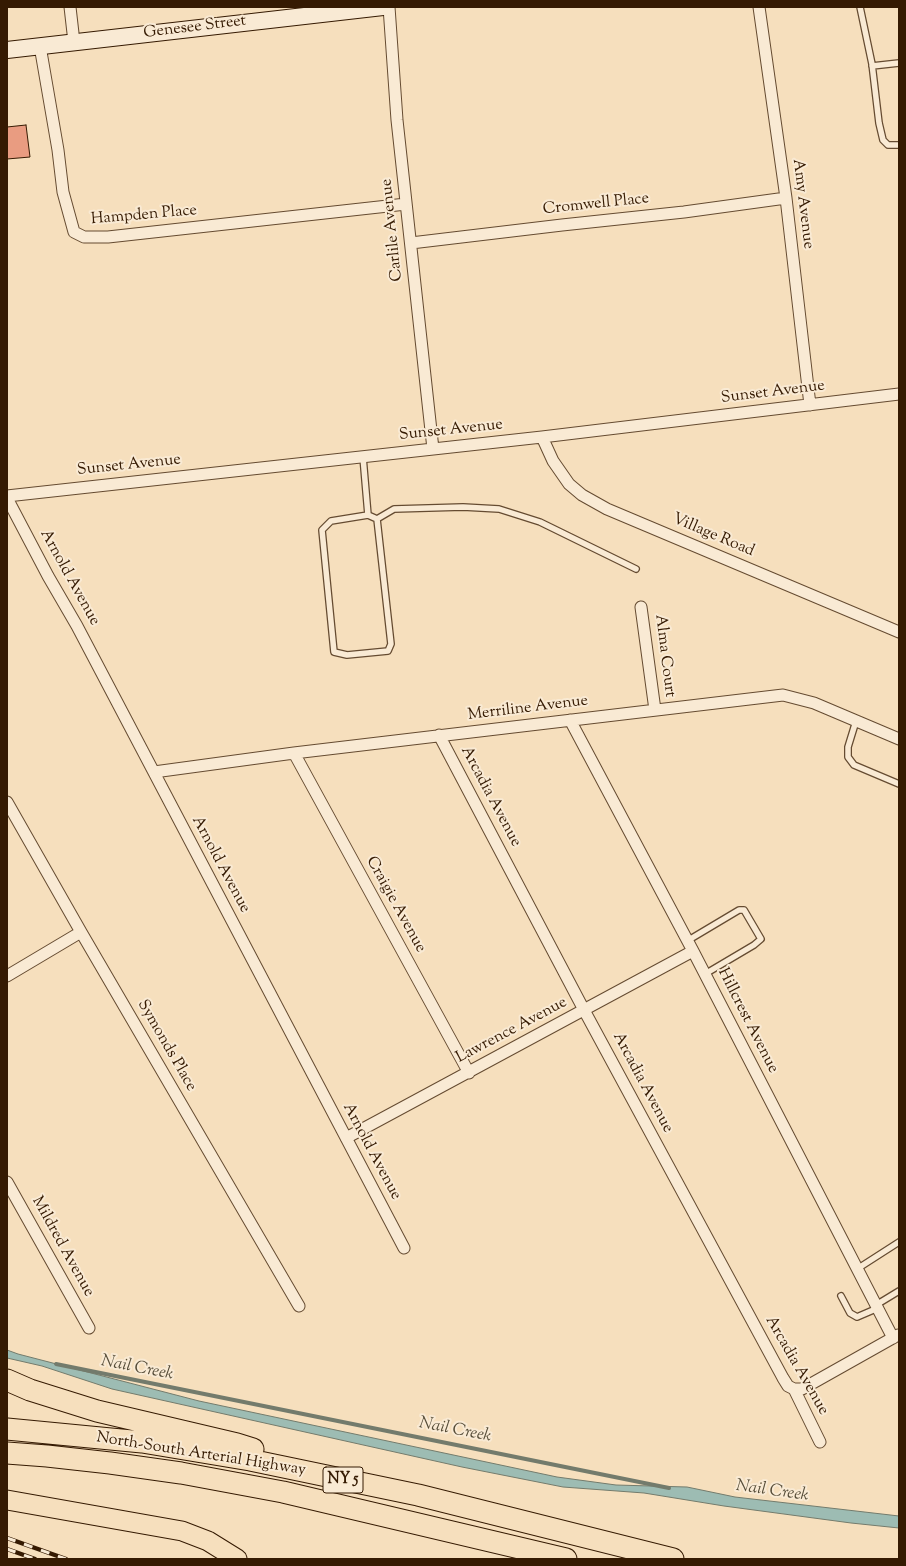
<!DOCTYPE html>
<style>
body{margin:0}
#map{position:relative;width:906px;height:1566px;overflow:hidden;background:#f6dfbd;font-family:"Sorts Mill Goudy",serif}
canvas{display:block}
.frame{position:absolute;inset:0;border:8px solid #351a02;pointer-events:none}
</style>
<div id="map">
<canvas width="906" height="1566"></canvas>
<div class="frame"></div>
</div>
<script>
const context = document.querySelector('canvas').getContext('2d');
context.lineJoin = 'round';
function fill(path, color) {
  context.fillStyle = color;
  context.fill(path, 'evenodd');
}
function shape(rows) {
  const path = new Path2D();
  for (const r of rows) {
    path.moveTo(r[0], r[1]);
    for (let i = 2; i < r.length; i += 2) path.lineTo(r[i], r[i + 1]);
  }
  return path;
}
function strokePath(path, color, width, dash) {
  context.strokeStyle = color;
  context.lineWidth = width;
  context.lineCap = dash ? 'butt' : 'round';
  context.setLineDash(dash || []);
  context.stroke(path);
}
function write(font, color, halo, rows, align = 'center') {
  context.font = font + ' "Sorts Mill Goudy",serif';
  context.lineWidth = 4;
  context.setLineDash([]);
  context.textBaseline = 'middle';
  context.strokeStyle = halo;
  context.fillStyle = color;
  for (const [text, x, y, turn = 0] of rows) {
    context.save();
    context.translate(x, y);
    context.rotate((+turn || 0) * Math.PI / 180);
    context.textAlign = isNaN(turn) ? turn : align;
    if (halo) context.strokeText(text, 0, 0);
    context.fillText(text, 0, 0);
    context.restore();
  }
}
const water = shape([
 [7,1350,18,1354,199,1401,557,1477,616,1485,687,1487,735,1497,899,1516,899,1528,851,1523,724,1506,644,1493,563,1487,462,1467,112,1389,42,1366,7,1358,7,1350]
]);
fill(water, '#9dbcb3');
strokePath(water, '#737b6c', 1);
strokePath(shape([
 [56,1364,669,1488]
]), '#737b6c', 4);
const building = shape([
 [26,125,30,157,7,159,7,127,26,125]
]);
fill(building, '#e99c81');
strokePath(building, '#351a02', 1);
const service = shape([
 [860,7,872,64,879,123,883,140,888,145,899,145],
 [872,66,899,63],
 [363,457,368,515,331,521,322,530,334,652,347,655,388,651,391,644,377,519,368,515],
 [377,519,394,509,463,507,499,509,540,522,636,569],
 [856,721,848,747,848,757,854,765,899,784],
 [687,941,739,910,744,910,761,939,754,945,705,974],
 [857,1269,899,1242],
 [841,1296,850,1313,857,1317,878,1308],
 [876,1305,899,1291]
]);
const minor = shape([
 [70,7,74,42],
 [389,7,397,120,433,449],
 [759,7,786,198,810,405],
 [40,46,58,150,63,192,74,232,84,237,108,237,406,204],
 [411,243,562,225,684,212,786,198],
 [542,437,553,461,569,484,582,495,607,509,899,632],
 [7,496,542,437,899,394],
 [7,498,48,576,77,626,404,1248],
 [641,607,655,710],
 [570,720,693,951,893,1338],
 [439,735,584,1010,783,1378,788,1386,794,1389,820,1442],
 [294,753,469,1073],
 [154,772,294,753,783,695,814,703,899,739],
 [7,802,81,932,299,1306],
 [7,976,81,932],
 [346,1138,693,951],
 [7,1182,89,1328],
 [794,1389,802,1389,898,1335]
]);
const secondary = shape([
 [7,50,383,7]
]);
const trunk = shape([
 [7,1500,182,1531,208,1541,237,1559]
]);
const motorway = shape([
 [7,1380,30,1390,97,1411,237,1444,253,1449],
 [7,1429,142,1442,250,1460,418,1495,673,1559],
 [7,1453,47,1456,110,1463,181,1473,283,1492,566,1559]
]);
strokePath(service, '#654b31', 8);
strokePath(minor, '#654b31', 13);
strokePath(secondary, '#351a02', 18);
strokePath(trunk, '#351a02', 21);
strokePath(motorway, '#351a02', 23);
strokePath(service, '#f9ead4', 5.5);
strokePath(minor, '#f9ead4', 11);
strokePath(secondary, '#f9ead4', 16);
strokePath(trunk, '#f6dfbd', 19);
strokePath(motorway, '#f6dfbd', 21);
const rail = shape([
 [7,1538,66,1559],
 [7,1549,35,1559]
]);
strokePath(rail, '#351a02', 4.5);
strokePath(rail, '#f9ead4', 3, [9]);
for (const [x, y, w] of [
 [343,1480,40]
]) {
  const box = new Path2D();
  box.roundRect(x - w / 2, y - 13, w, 26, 3);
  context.fillStyle = '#f9ead4';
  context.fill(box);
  strokePath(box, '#351a02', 1);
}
write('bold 15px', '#351a02', null, [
 ["NY 5",343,1480]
]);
write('16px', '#351a02', '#f9ead4', [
 ["Genesee Street",195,28,-7],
 ["Amy Avenue",802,204,83],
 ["Cromwell Place",596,205,-6],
 ["Hampden Place",144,216,-5],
 ["Carlile Avenue",393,230,-96],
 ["Sunset Avenue",773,393,-7],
 ["Sunset Avenue",451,431,-6],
 ["Sunset Avenue",129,466,-6],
 ["Village Road",713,536,23],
 ["Arnold Avenue",69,578,61],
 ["Alma Court",664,656,83],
 ["Merriline Avenue",528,709,-7],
 ["Arcadia Avenue",490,797,62],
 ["Arnold Avenue",220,865,62],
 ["Craigie Avenue",395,905,61],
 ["Hillcrest Avenue",747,1021,63],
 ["Lawrence Avenue",512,1031,-28],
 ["Symonds Place",166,1046,60],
 ["Arcadia Avenue",642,1083,62],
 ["Arnold Avenue",371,1152,62],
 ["Mildred Avenue",62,1247,61],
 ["Arcadia Avenue",796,1366,60],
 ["North-South Arterial Highway",201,1455,9]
]);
write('italic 17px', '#544b37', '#f9ead4', [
 ["Nail Creek",137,1369,11],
 ["Nail Creek",455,1431,11],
 ["Nail Creek",772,1492,8]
]);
</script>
